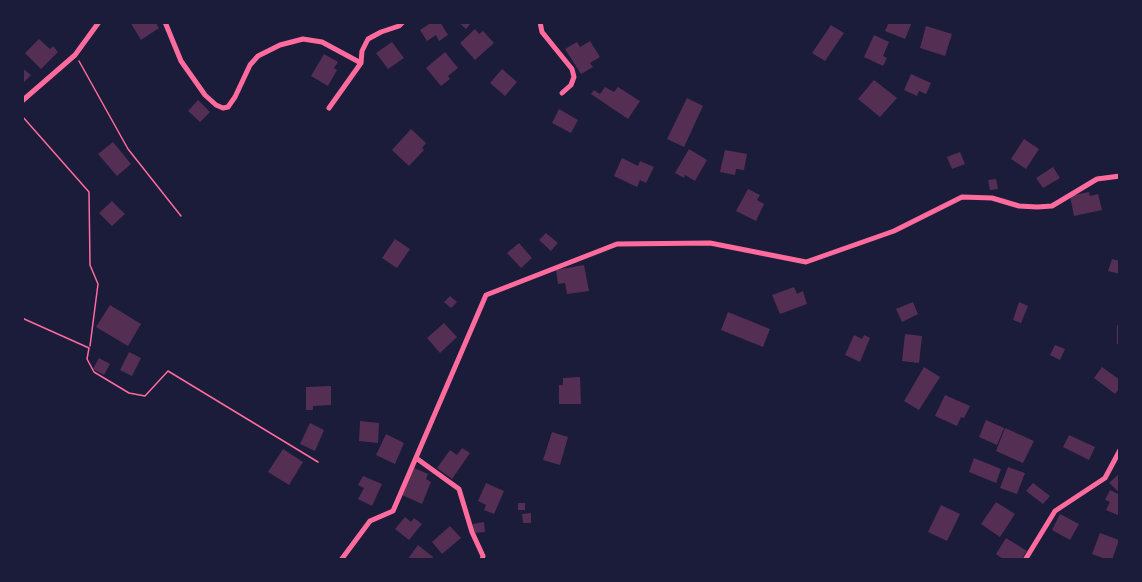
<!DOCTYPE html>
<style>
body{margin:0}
#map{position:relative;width:1142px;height:582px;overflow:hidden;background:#1b1b3a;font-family:Signika,sans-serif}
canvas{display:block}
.frame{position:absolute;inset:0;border:24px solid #1b1b3a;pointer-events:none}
</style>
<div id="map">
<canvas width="1142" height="582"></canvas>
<div class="frame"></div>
</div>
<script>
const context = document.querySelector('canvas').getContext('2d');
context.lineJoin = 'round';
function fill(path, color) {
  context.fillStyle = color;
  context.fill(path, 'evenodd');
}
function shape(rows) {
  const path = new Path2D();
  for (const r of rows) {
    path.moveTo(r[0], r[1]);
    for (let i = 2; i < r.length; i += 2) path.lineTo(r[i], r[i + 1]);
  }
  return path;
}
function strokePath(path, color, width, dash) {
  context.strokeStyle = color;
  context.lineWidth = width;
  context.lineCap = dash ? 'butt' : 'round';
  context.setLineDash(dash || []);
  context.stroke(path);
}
fill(shape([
 [130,22,155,22,159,28,141,40],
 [432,22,440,22,448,35,439,41,436,35,427,41,420,30],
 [458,22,472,22,466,29],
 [889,22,912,22,905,39,885,31],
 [831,25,844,33,825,61,812,53],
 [926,26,952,34,945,56,920,48],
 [475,29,479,34,483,31,494,43,475,60,460,43],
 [874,35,889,42,883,56,887,58,883,66,864,57],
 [39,39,50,49,53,46,58,52,41,69,25,53],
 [590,41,600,57,590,63,593,67,581,74,565,49,577,42,580,47],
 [392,42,404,58,388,69,376,53],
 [445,52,458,68,448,76,450,79,441,86,426,68],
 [324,54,338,62,334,68,337,70,328,86,311,76],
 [22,68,31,75,22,84],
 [502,69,517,82,505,96,490,83],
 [911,74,931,83,926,94,919,91,917,96,904,90],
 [874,80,897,98,880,117,858,99],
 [605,87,614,92,618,87,640,101,628,119,591,94,594,90,600,94],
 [687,98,703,106,684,147,667,139],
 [198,100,210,112,200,122,188,111],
 [559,109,578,120,571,133,552,123],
 [411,129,426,143,422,148,424,150,409,166,392,150],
 [1024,139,1039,149,1026,169,1011,159],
 [113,142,131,164,117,176,98,154],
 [689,149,707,160,695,181,685,175,684,178,675,173],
 [725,150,747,154,744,170,736,169,735,175,720,172],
 [960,152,965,164,952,169,947,157],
 [622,158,638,166,640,161,654,167,646,183,640,180,637,187,614,176],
 [1053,167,1060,178,1043,188,1036,178],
 [996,179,998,189,990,190,988,180],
 [748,189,760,195,757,200,764,204,756,221,736,211],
 [1089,192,1090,196,1098,194,1102,210,1074,216,1070,196],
 [112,201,125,214,112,226,99,213],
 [546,233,558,243,551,251,539,240],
 [395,239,410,249,397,268,382,258],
 [519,243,532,258,521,268,507,253],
 [1112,259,1120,261,1120,274,1108,271],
 [584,265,589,291,567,294,565,283,558,284,556,270],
 [794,287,797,294,803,291,807,304,780,314,772,295],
 [450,296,457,302,451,308,444,302],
 [913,302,918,314,902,322,896,309],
 [1019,302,1028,306,1021,323,1013,320],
 [110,305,141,324,128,346,96,327],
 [728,312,770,329,763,347,721,330],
 [444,323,457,337,440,353,427,338],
 [1117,325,1120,325,1120,344,1117,344],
 [905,334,922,336,919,363,902,361],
 [854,335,862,339,864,335,870,338,860,362,845,355],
 [1055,345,1065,349,1060,360,1050,355],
 [129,352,141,358,132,376,120,370],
 [99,358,110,364,104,375,93,369],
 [924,367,940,377,919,410,904,401],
 [1102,367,1120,380,1120,388,1115,394,1094,378],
 [580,377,581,404,559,404,559,385,563,385,563,378],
 [331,386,331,405,313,406,313,410,306,410,306,387],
 [945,395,970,406,964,418,961,417,957,426,935,416],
 [986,420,1004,428,997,445,979,437],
 [360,421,379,423,378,443,359,441],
 [310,423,324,430,315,451,300,444],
 [1005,428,1034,441,1023,463,996,451],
 [552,432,568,437,560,465,543,460],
 [386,434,404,443,395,464,376,455],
 [1069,435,1095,447,1089,460,1063,447],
 [462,448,470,453,452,479,437,468,450,450,457,455],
 [283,449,303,462,289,485,268,472],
 [974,458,1001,469,996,483,969,472],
 [1008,467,1025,473,1017,494,1000,488],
 [414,468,428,474,426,479,431,482,422,504,402,495],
 [1120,473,1120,493,1109,483],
 [363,476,382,484,372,506,358,499,364,488,358,485],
 [486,483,504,491,494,514,484,510,486,505,478,501],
 [1033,483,1050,496,1043,504,1026,491],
 [1110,490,1120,495,1120,516,1106,510,1110,502,1105,500],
 [996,502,1015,514,1000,537,981,524],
 [518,503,525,503,525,510,518,510],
 [941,505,960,514,947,541,928,532],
 [531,513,531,523,523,523,522,514],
 [1060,514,1079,524,1070,540,1052,530],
 [405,517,411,522,414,518,422,524,409,540,395,529],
 [484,522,485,532,474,533,473,524],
 [450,526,461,538,442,554,432,542],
 [1100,533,1119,540,1112,560,1108,560,1092,554],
 [1006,538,1027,551,1021,560,1004,560,996,554],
 [418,545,433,557,432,560,407,560]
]), '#542f53');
strokePath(shape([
 [79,61,128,149,181,216],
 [22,116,89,192,90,265,98,284,90,346],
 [22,318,89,348,87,359,94,372,129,393,145,396,168,371,318,462]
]), '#ff6b9d', 1.5);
strokePath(shape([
 [165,22,181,61,205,95,216,105,223,108,228,107,235,97,250,65,258,56,280,45,303,39,322,42,361,63],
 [540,22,542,32,572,69,574,77,571,85,562,93],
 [22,101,75,55,99,22],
 [329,108,361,63,362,51,368,39,381,32,399,26,403,22],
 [416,458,459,489,472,532,483,556,482,560],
 [341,560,370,521,393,511,486,295,617,244,710,243,806,262,894,231,962,197,992,198,1019,206,1037,207,1052,206,1097,179,1120,176],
 [1025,560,1055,511,1105,478,1120,450]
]), '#ff6b9d', 5);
</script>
